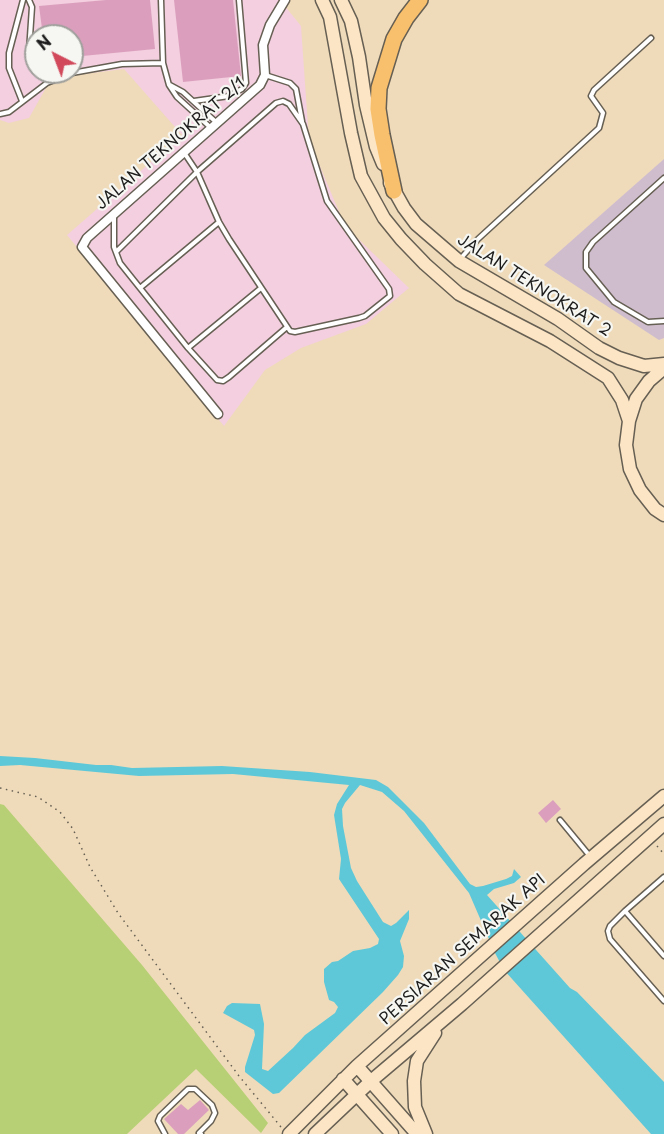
<!DOCTYPE html>
<style>
body{margin:0}
#map{position:relative;width:664px;height:1134px;overflow:hidden;background:#efdbba;font-family:"Playpen Sans",sans-serif}
canvas{display:block}
.north{position:absolute;left:24px;top:24px;width:60px;height:60px;box-sizing:border-box;background:#f6f6f2;border:2px solid #9f9f9c;border-radius:50%;rotate:318deg;font-size:16px;font-weight:700;line-height:24px;text-align:center;color:#1c1c1c}
.north::after{content:'';display:block;margin:auto;width:21px;height:27px;background:#d1495b;clip-path:polygon(50% 0,100% 100%,50% 72%,0 100%)}
</style>
<div id="map">
<canvas width="664" height="1134"></canvas>
<div class="north">N</div>
</div>
<script>
const context = document.querySelector('canvas').getContext('2d');
context.lineJoin = 'round';
function fill(path, color) {
  context.fillStyle = color;
  context.fill(path, 'evenodd');
}
function shape(rows) {
  const path = new Path2D();
  for (const r of rows) {
    path.moveTo(r[0], r[1]);
    for (let i = 2; i < r.length; i += 2) path.lineTo(r[i], r[i + 1]);
  }
  return path;
}
function strokePath(path, color, width, dash) {
  context.strokeStyle = color;
  context.lineWidth = width;
  context.lineCap = dash ? 'butt' : 'round';
  context.setLineDash(dash || []);
  context.stroke(path);
}
function write(font, color, halo, rows, align = 'center') {
  context.font = font + ' "Playpen Sans",sans-serif';
  context.lineWidth = 4.5;
  context.setLineDash([]);
  context.textBaseline = 'middle';
  context.strokeStyle = halo;
  context.fillStyle = color;
  for (const [text, x, y, turn = 0] of rows) {
    context.save();
    context.translate(x, y);
    context.rotate((+turn || 0) * Math.PI / 180);
    context.textAlign = isNaN(turn) ? turn : align;
    if (halo) context.strokeText(text, 0, 0);
    context.fillText(text, 0, 0);
    context.restore();
  }
}
fill(shape([
 [0,0,280,0,301,26,309,140,345,226,409,288,366,324,301,348,265,370,224,426,67,235,182,135,124,69,76,75,47,86,29,118,9,123,0,120],
 [36,36,72,36,72,72,36,72]
]), '#f3cfdf');
fill(shape([
 [664,159,664,338,659,340,544,265]
]), '#cfbdce');
fill(shape([
 [0,804,4,805,142,965,268,1123,261,1133,196,1069,127,1134,0,1134]
]), '#b8d075');
fill(shape([
 [0,756,35,758,96,765,111,765,132,768,222,766,310,772,376,780,388,787,424,823,470,884,476,887,483,886,506,879,512,876,514,869,521,877,514,883,494,889,487,895,570,988,577,992,664,1082,664,1134,651,1134,504,970,495,953,469,893,404,811,382,792,360,785,345,803,342,809,343,826,351,868,357,881,383,922,391,926,396,923,409,910,409,919,400,941,404,956,403,967,398,975,383,992,279,1093,273,1094,245,1072,245,1067,255,1035,254,1030,223,1013,227,1006,232,1003,260,1004,264,1024,262,1069,268,1071,293,1048,305,1035,335,1013,338,1007,334,1002,329,1000,324,982,324,969,332,962,338,961,353,951,370,948,378,944,379,939,339,879,341,859,334,815,337,804,349,785,233,774,139,776,20,765,0,766]
]), '#5ec8d8');
fill(shape([
 [106,0,150,0,155,49,72,57,72,36,43,36,39,6],
 [174,0,233,0,241,76,183,82],
 [553,800,561,809,546,823,538,813],
 [200,1100,209,1110,184,1134,178,1134,164,1119,181,1104,188,1110]
]), '#db9fbd');
const lane = shape([
 [161,0,163,63,169,85,177,97,211,128],
 [29,51,32,7,29,0],
 [265,75,290,83,296,89,302,121],
 [170,85,183,92,217,123],
 [22,101,9,68,9,53,23,0],
 [194,101,229,96,242,89,246,83,239,0],
 [0,114,9,112,47,83,72,73,122,64,163,63],
 [664,178,593,242,586,252,586,268,614,302,648,322,664,321],
 [114,216,114,247,120,263,188,348,217,380,223,381,229,377,287,327],
 [116,252,197,172,276,103,283,101,289,104,303,124,327,201,389,289,390,296,365,316,359,318,295,332,290,331,229,239,219,222,197,172,185,154],
 [461,258,478,239,599,128,603,113,591,96,594,90,651,38],
 [140,288,219,222],
 [188,348,261,288],
 [560,820,589,855],
 [664,877,625,911,664,956],
 [625,911,610,926,608,931,610,939,664,1001],
 [165,1134,158,1121,160,1116,188,1089,195,1089,212,1105,215,1113,211,1121,199,1133,201,1134]
]);
const street = shape([
 [218,414,82,247,87,238,260,85,265,75,263,45,270,25,285,0]
]);
const secondary = shape([
 [322,0,330,17,351,133,361,176,384,218,401,239,425,264,459,294,550,341,608,378,622,400,629,421],
 [341,0,351,21,359,57,366,105,376,147,383,164],
 [390,183,404,208,416,224,459,261,558,319,599,348,619,358,644,366,664,364],
 [664,368,649,381,636,399,629,421,626,445,630,469,640,490,655,509,664,515],
 [357,1066,417,1134],
 [343,1079,392,1134],
 [289,1134,357,1066,584,864,664,796],
 [315,1134,371,1081,462,1004,664,824],
 [426,1134,415,1107,414,1081,417,1061,435,1033]
]);
const highway = shape([
 [394,191,382,135,378,109,379,88,394,39,406,18,420,0]
]);
strokePath(lane, '#665f53', 7);
strokePath(street, '#665f53', 11);
strokePath(secondary, '#665f53', 15);
strokePath(highway, '#665f53', 18);
strokePath(shape([
 [0,788,38,797,60,812,73,829,90,867,118,913,239,1076,281,1127],
 [657,846,664,854]
]), '#665f53', 1.5, [1.5, 4.5]);
strokePath(lane, '#fff', 4);
strokePath(street, '#fff', 8);
strokePath(secondary, '#fce5c4', 12);
strokePath(highway, '#f8bf6c', 15);
write('16px', '#1c1c1c', '#f6f6f2', [
 ["JALAN TEKNOKRAT 2/1",171,144,-41],
 ["JALAN TEKNOKRAT 2",534,286,32],
 ["PERSIARAN SEMARAK API",463,950,-42]
]);
</script>
